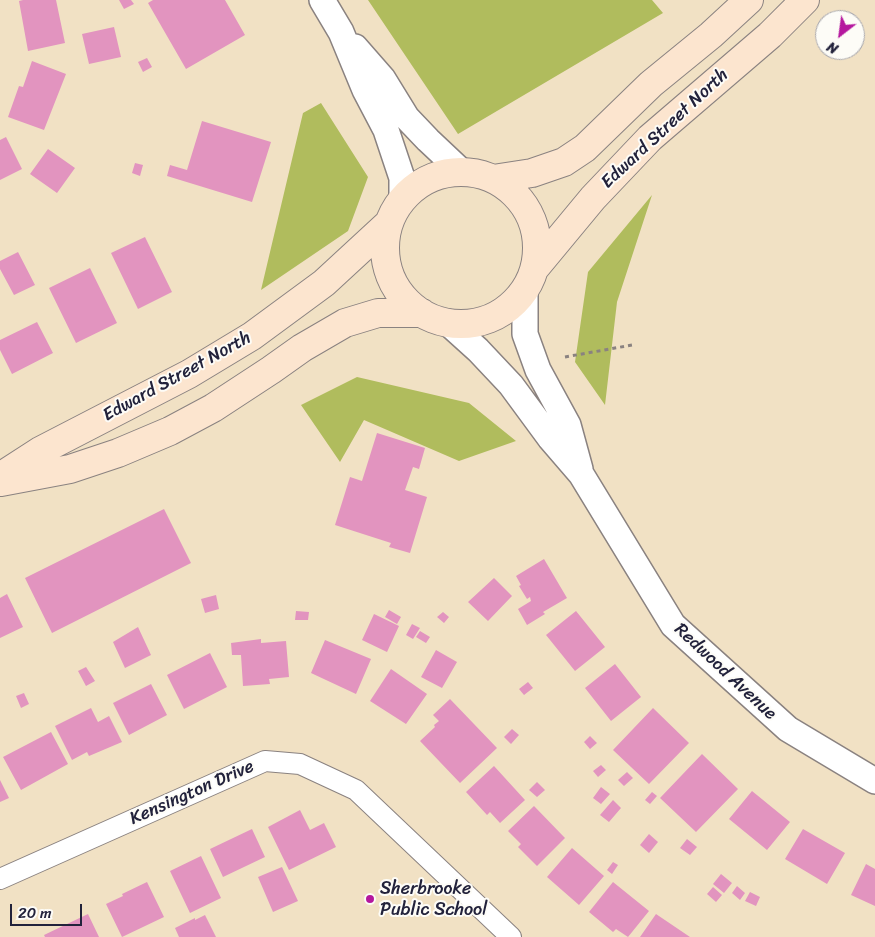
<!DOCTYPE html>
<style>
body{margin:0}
#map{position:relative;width:875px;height:937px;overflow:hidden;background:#f1e1c4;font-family:Sriracha,sans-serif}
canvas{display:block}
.north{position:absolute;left:815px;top:10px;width:50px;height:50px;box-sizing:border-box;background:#fdfcf7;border:1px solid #a5a5ac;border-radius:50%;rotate:210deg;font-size:14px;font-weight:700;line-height:20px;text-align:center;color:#22223b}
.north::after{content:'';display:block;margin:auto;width:18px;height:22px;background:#b5179e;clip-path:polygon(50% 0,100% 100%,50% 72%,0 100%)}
.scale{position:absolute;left:10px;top:904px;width:72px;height:22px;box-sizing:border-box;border:2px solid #22223b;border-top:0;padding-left:6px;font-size:15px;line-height:18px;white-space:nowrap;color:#22223b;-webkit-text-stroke:4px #fdfcf7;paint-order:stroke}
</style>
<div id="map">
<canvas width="875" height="937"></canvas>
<div class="north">N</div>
<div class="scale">20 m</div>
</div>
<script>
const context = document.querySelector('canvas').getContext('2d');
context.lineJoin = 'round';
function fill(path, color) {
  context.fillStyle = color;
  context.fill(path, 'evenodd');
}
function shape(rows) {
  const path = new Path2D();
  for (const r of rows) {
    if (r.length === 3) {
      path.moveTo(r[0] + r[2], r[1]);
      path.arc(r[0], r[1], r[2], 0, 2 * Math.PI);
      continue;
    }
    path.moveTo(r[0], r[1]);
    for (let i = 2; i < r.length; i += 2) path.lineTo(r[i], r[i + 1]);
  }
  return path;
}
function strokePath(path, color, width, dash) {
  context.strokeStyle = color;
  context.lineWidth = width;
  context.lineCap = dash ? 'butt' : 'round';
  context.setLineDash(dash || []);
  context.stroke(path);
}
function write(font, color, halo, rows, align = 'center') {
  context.font = font + ' Sriracha,sans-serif';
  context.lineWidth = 4;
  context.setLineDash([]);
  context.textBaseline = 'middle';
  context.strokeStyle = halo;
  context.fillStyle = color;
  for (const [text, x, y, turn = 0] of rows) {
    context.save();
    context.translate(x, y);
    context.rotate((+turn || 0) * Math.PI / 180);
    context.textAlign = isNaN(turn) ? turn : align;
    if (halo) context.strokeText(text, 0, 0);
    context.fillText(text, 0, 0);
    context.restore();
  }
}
fill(shape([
 [368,0,652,0,663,13,458,134],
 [321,103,368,177,348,231,261,290,303,113],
 [652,195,617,302,605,405,575,362,588,272],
 [357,377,469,403,516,441,459,461,364,420,340,462,301,405]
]), '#b0bc5d');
fill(shape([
 [23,0,56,0,65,43,28,51,19,1],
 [119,0,131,0,134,4,124,9],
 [153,0,225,0,245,35,186,69,148,3],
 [114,27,121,57,89,64,82,34],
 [147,58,152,67,143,72,138,62],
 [32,61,66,74,44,130,8,117,19,86,23,87],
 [202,121,271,142,252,202,167,176,170,165,187,170],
 [6,137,22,169,0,180,0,140],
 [48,149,75,168,57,193,30,174],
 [135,163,143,165,140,176,132,173],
 [145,237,172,292,138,309,111,253],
 [18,252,35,285,14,295,0,269,0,261],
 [90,268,117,323,76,343,49,288],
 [37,322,53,353,12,374,0,350,0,340],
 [377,433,425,448,419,469,413,467,405,490,427,497,410,553,389,547,391,543,335,525,350,477,362,481],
 [164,509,191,563,52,633,25,578],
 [544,559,567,598,543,612,545,614,527,625,518,609,531,601,530,597,527,599,519,586,521,585,516,576],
 [494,578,512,596,488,621,468,602],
 [7,594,23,627,0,638,0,598],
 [216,595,219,609,205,613,201,599],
 [389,610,401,617,397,624,385,617],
 [296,611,309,612,308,620,295,620],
 [576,611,605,647,575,671,546,635],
 [443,612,449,617,444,623,437,617],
 [374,614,399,626,387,652,362,640],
 [412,624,420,628,413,639,406,635],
 [138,627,151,655,125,668,113,642],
 [420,631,430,637,426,643,416,637],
 [261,639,261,643,286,641,289,677,269,679,270,684,243,686,241,655,232,655,231,643],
 [325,640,371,659,356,694,311,673],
 [436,650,457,662,442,688,421,677],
 [210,653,227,687,184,709,167,675],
 [615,664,641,697,611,721,585,688],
 [86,667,95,681,86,686,78,671],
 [391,669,427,694,406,724,370,701],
 [528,682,533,688,524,695,519,689],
 [151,684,167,715,129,735,113,703],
 [24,693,29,704,21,708,16,696],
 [450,699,497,748,460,783,420,741,435,727,434,725,439,721,433,715],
 [91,708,98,722,109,716,122,742,89,756,87,752,72,760,55,726],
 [653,708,689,743,649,784,613,750],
 [512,729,519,735,511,744,504,737],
 [51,732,68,764,21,790,3,757],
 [590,736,597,743,590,749,584,742],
 [702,754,738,789,696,832,660,798],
 [601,765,606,770,598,777,593,771],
 [494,766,525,800,500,823,490,812,487,815,466,792],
 [627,772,633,778,624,786,618,780],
 [0,780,9,798,0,802],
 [537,782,545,790,537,797,529,790],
 [601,787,610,794,601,804,593,798],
 [752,791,790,822,767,850,729,819],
 [652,792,657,796,650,804,645,800],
 [613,800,621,808,609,822,600,815],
 [534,806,565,838,537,866,518,847,521,844,508,831],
 [300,810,310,830,324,823,336,847,289,870,268,827],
 [252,829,265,857,223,877,210,849],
 [803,829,845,853,827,884,785,859],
 [649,834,658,842,649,853,640,845],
 [687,839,697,847,690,855,680,848],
 [572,848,604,876,579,905,547,877],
 [201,856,221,898,190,913,170,871],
 [613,862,618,865,612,874,607,870],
 [866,864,875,869,875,906,851,895],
 [282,867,298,901,273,912,258,877],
 [721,874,732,883,724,893,713,884],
 [147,882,164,917,122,937,106,904,123,896,122,894],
 [613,882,649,911,628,937,616,929,613,932,589,912],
 [737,886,745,893,740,900,732,893],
 [713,887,722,895,716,902,707,894],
 [750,892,760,897,756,906,745,901],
 [88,914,99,937,45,937,44,935],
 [656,914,690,937,640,937],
 [205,915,216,937,179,937,175,928,195,918,195,920]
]), '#e294bf');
const minor = shape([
 [0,879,265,761,300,764,356,790,511,937]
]);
const tertiary = shape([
 [322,0,341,32,365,90,386,130,402,178,402,200],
 [355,47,383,79,407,118,428,140,462,172],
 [525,289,525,334,538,370,568,425,580,469],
 [447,322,478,350,511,385,550,438,581,474,673,625,788,729,875,781]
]);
const secondary = shape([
 [461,248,76],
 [493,179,532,173,564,162,585,148,651,84,711,35,749,0],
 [535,268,593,198,650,138,770,35,805,0],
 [0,477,40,451,189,374,252,336,324,283,389,223],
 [1,482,70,469,118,453,170,431,213,408,271,370,302,348,345,323,378,313,422,313]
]);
strokePath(minor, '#8a8280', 22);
strokePath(tertiary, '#8a8280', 28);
strokePath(secondary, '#8a8280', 30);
strokePath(shape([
 [565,357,632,345]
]), '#8a8280', 3, [4, 4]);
strokePath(minor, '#fff', 20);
strokePath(tertiary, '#fff', 25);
strokePath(secondary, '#fce5cf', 28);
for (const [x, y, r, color] of [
 [370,899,5,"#b5179e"]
]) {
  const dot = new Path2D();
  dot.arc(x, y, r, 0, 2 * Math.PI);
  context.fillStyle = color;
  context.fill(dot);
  strokePath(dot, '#fdfcf7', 2);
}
write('18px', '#22223b', '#fdfcf7', [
 ["Edward Street North",665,129,-43],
 ["Edward Street North",177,377,-29],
 ["Redwood Avenue",725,672,43],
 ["Kensington Drive",192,793,-24]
]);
write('18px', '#22223b', '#fdfcf7', [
 ["Sherbrooke",380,889],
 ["Public School",380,910]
], 'left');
</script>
